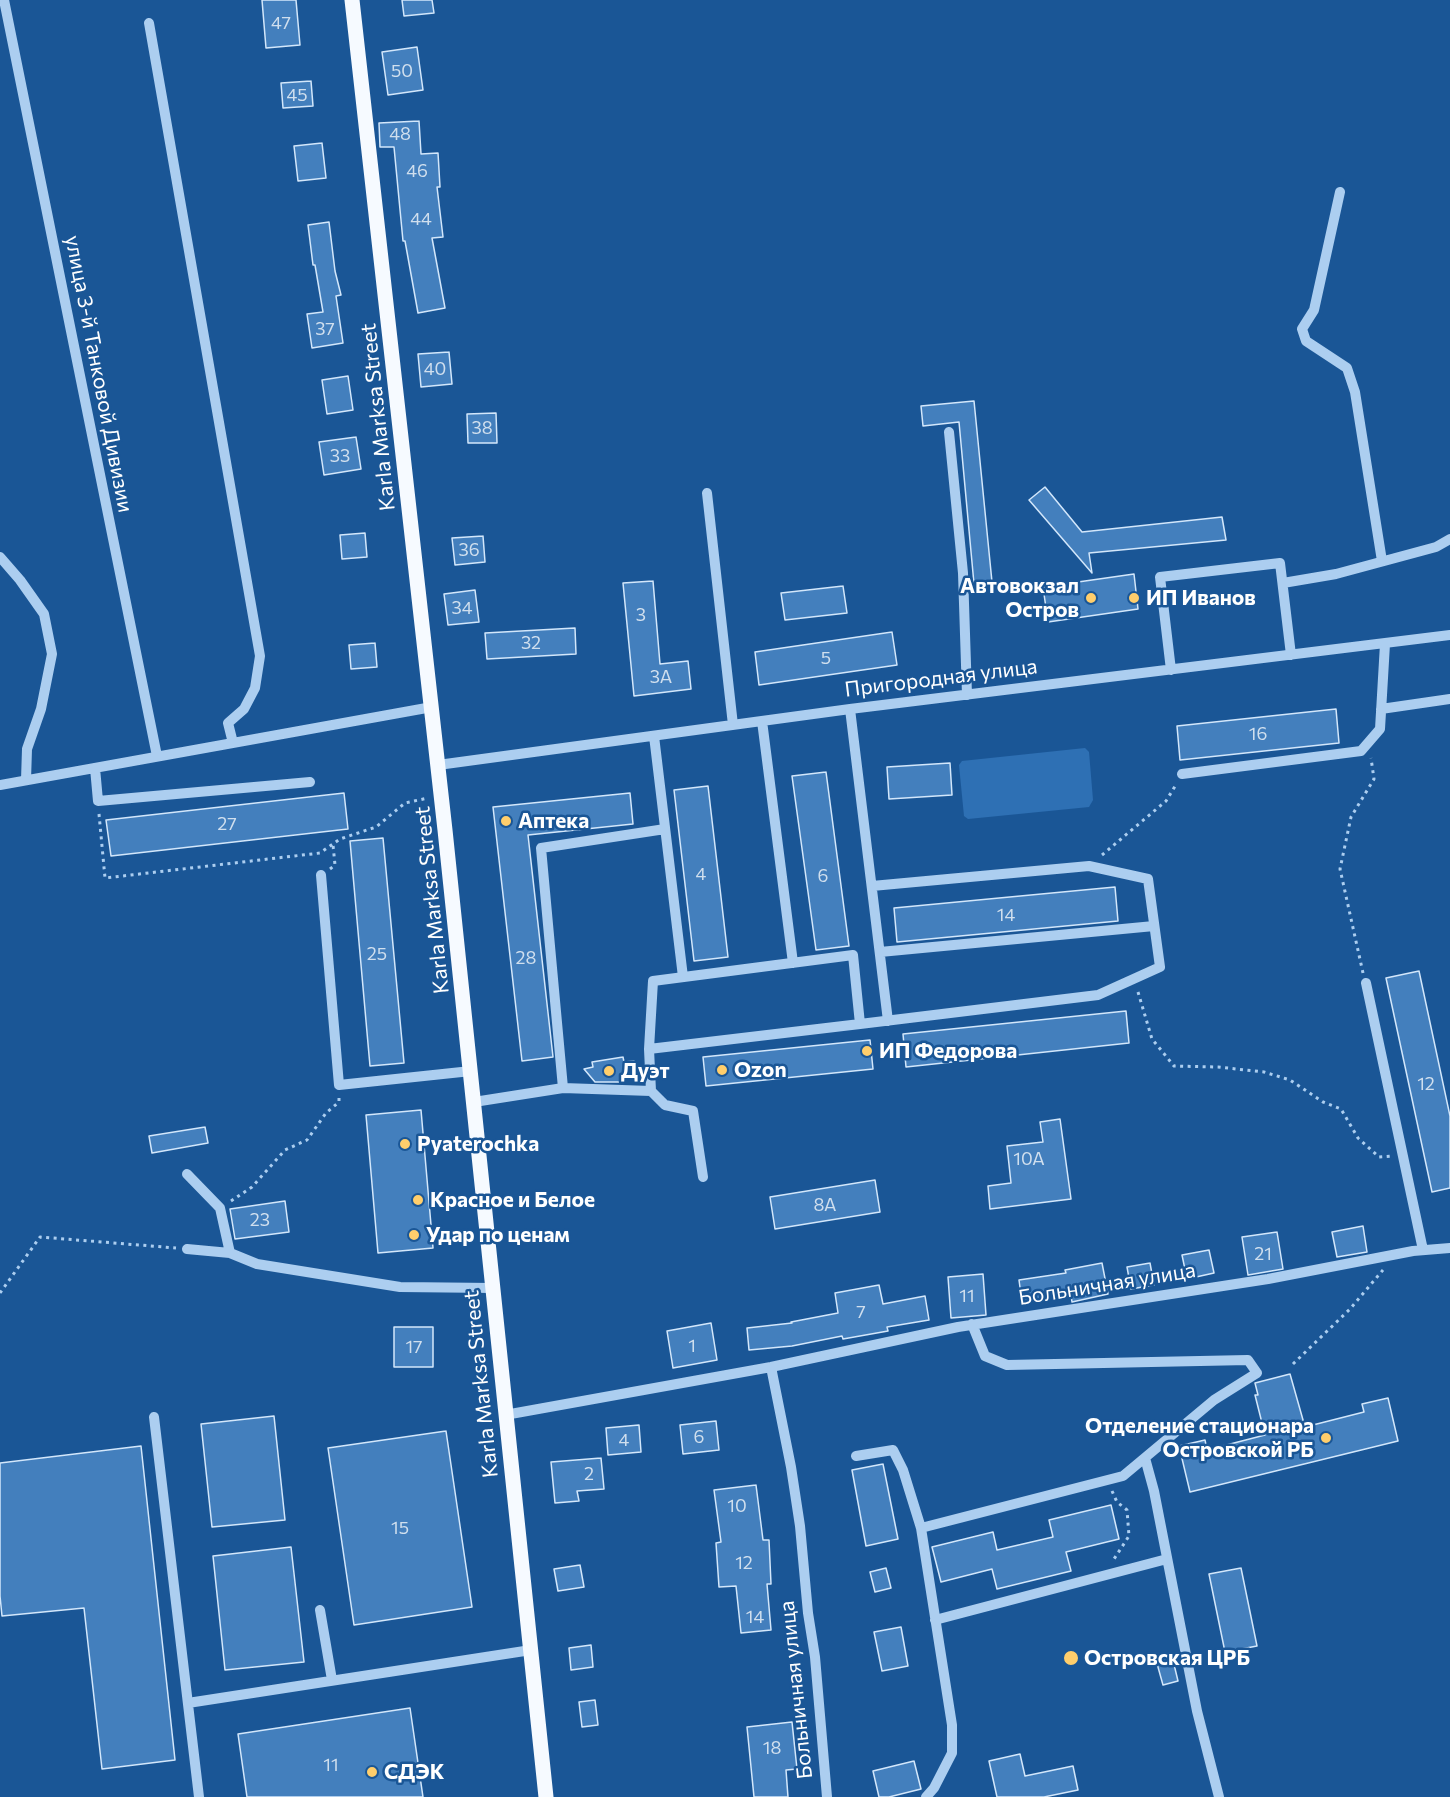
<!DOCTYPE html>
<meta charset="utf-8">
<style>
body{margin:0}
canvas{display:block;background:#1a5696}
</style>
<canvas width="1450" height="1797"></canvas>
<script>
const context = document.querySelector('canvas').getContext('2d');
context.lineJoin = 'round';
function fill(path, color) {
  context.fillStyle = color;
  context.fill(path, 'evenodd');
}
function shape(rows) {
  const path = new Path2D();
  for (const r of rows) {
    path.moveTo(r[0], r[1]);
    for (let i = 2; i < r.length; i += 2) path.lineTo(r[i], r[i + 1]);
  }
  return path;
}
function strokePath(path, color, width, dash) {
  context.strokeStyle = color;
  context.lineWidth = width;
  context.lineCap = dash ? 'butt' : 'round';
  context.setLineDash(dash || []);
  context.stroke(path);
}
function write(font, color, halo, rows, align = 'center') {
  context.font = font + ' Commissioner,sans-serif';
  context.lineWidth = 5;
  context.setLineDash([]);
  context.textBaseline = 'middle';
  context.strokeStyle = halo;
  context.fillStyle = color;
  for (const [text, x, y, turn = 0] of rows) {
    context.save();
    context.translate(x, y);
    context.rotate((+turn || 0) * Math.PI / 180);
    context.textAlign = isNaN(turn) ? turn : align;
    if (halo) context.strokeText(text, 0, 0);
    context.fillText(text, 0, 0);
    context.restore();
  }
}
fill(shape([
 [1085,748,1089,752,1093,800,1089,807,968,819,964,816,959,765,962,761]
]), '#2e70b4');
const building = shape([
 [262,0,296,0,300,45,266,48,262,0],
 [402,0,432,0,434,13,404,16,402,0],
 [417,47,423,90,388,95,382,52,417,47],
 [311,81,313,106,283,108,281,83,311,81],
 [419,121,421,154,438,153,440,187,437,187,443,237,432,238,445,308,418,313,405,241,403,241,394,147,380,147,379,123,419,121],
 [322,143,326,178,298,181,294,146,322,143],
 [329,222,335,271,341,295,336,296,343,343,312,348,307,314,323,312,315,265,313,265,308,225,329,222],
 [449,352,452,384,421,387,418,354,449,352],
 [348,376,353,410,327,414,322,380,348,376],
 [974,401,992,582,974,584,959,422,923,426,921,406,974,401],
 [496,413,497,443,468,443,467,414,496,413],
 [356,437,361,469,324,475,319,442,356,437],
 [1045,487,1082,532,1222,517,1226,540,1089,553,1092,573,1029,500,1045,487],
 [365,533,367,557,342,559,340,535,365,533],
 [483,536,485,562,455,565,452,538,483,536],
 [1134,574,1138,609,1048,622,1043,587,1134,574],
 [653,581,660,664,688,661,691,689,634,696,623,583,653,581],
 [843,586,847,613,785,620,781,593,843,586],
 [475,590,479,622,448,625,444,594,475,590],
 [575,628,576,654,487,659,485,633,575,628],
 [892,632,897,665,759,685,755,652,892,632],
 [375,643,377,667,351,669,349,645,375,643],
 [1336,709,1339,743,1180,760,1177,726,1336,709],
 [950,763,952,795,889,799,887,767,950,763],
 [826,772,849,946,816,950,792,776,826,772],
 [708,786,728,957,694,961,674,790,708,786],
 [344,793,348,829,111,856,106,820,344,793],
 [630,793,633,824,528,835,553,1057,522,1061,493,807,630,793],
 [383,838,404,1063,370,1066,350,841,383,838],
 [1115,887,1118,921,897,942,894,908,1115,887],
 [1419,971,1450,1116,1450,1188,1432,1192,1386,978,1419,971],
 [1126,1011,1129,1043,906,1067,903,1034,1126,1011],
 [870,1040,873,1069,706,1086,703,1057,870,1040],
 [623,1057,624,1062,634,1061,627,1075,619,1082,595,1082,584,1069,593,1067,592,1062,623,1057],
 [421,1110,433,1248,378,1253,366,1115,421,1110],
 [1060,1119,1071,1199,990,1209,988,1186,1011,1183,1007,1146,1043,1142,1040,1122,1060,1119],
 [205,1127,208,1143,152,1153,149,1136,205,1127],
 [875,1180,880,1212,775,1229,770,1197,875,1180],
 [285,1201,289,1232,235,1239,230,1209,285,1201],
 [1363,1226,1367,1252,1337,1257,1332,1232,1363,1226],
 [1277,1232,1283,1269,1248,1275,1242,1237,1277,1232],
 [1209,1250,1214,1273,1187,1279,1182,1255,1209,1250],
 [1102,1263,1108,1294,1072,1302,1071,1295,1022,1302,1019,1280,1066,1273,1065,1270,1102,1263],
 [1150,1263,1154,1285,1131,1289,1127,1267,1150,1263],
 [983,1274,986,1315,951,1318,948,1277,983,1274],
 [879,1285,883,1304,925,1296,929,1320,887,1327,888,1331,843,1339,842,1336,792,1346,749,1350,747,1328,792,1323,791,1322,838,1313,835,1293,879,1285],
 [711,1323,717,1360,673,1368,667,1331,711,1323],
 [394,1327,433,1327,433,1367,394,1367,394,1327],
 [1290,1374,1305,1427,1364,1412,1362,1404,1388,1398,1398,1441,1190,1492,1179,1446,1205,1440,1207,1450,1265,1435,1255,1395,1258,1395,1255,1383,1290,1374],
 [274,1416,285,1520,212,1527,201,1424,274,1416],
 [716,1421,719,1450,683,1454,680,1425,716,1421],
 [639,1425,641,1452,608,1455,606,1428,639,1425],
 [446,1431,472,1607,354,1625,328,1448,446,1431],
 [141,1446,175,1760,102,1769,84,1608,2,1616,0,1596,0,1463,141,1446],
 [601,1458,604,1489,577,1491,579,1501,555,1503,551,1462,601,1458],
 [883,1464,898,1539,866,1546,852,1470,883,1464],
 [756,1485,763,1540,769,1540,771,1584,767,1584,771,1630,741,1633,736,1586,719,1587,716,1543,721,1542,714,1490,756,1485],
 [1111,1505,1119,1539,1066,1552,1071,1571,997,1589,992,1569,941,1582,932,1547,993,1532,997,1550,1053,1537,1049,1520,1111,1505],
 [291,1547,304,1662,225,1670,213,1556,291,1547],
 [580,1565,584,1587,558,1591,554,1569,580,1565],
 [886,1568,891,1588,875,1592,870,1572,886,1568],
 [1241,1568,1257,1646,1225,1652,1209,1574,1241,1568],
 [901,1627,908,1666,882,1671,874,1632,901,1627],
 [591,1645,593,1667,571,1670,569,1648,591,1645],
 [1172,1656,1178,1681,1163,1685,1156,1660,1172,1656],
 [595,1700,598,1725,582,1727,579,1702,595,1700],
 [410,1708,423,1797,247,1797,238,1734,410,1708],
 [792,1722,797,1769,786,1770,788,1797,754,1797,747,1727,792,1722],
 [1020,1754,1025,1776,1073,1766,1078,1790,1044,1797,997,1797,989,1761,1020,1754],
 [914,1761,921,1789,889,1797,879,1797,873,1771,914,1761]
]);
fill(building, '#437fbd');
strokePath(building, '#d3e7fb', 1.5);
strokePath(shape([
 [99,814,105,878,320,853,340,839,376,827,405,803,428,798],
 [1102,855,1166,801,1177,783],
 [330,869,335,865,333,845],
 [1363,973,1340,869,1351,817,1374,779,1371,758],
 [1138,992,1152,1039,1174,1066,1218,1067,1264,1072,1290,1080,1323,1102,1341,1109,1358,1138,1379,1157,1392,1156],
 [231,1201,252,1187,285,1150,307,1140,326,1113,339,1102,339,1096],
 [0,1293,40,1237,176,1248],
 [1293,1364,1350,1309,1383,1270],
 [1112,1491,1117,1502,1127,1510,1129,1536,1114,1559]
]), '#accef0', 3, [3, 4.5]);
strokePath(shape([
 [4,0,157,756],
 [149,23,260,656,255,688,244,709,228,723,233,743],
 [1340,192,1314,310,1302,329,1306,341,1347,368,1355,392,1382,561],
 [949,432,963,573,967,695],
 [707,493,733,725],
 [0,557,20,580,44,614,52,654,41,709,27,749,26,780],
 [1283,583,1336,574,1436,547,1450,539],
 [1171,670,1160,577,1280,563,1291,655],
 [850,709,888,1021],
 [1381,709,1450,699],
 [762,721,793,963],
 [654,736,683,977],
 [438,765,850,709,1450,635],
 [95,768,98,801,310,782],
 [1182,774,1361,751,1380,729,1385,644],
 [0,785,432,707],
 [321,875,339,1085,471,1071],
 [880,952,1154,926],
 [1366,983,1423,1250],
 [649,1049,860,1024],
 [563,1088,541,848,665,829],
 [651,1091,665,1105,693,1111,703,1177],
 [474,1102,563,1088,651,1091,649,1049,653,981,853,955,860,1024,1098,995,1160,967,1148,879,1089,866,872,886],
 [187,1174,220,1208,230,1253],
 [187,1249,230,1253,257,1264,400,1287,493,1288],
 [771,1367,791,1467,800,1526,808,1613,815,1657,827,1797],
 [505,1415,771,1367,958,1327,1268,1279,1413,1251,1450,1248],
 [154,1417,199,1797],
 [856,1456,893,1450,903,1470,921,1528,952,1725,952,1753,934,1788,926,1797],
 [1145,1458,1154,1491,1197,1711,1219,1797],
 [921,1528,1123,1476,1214,1400,1257,1373,1248,1360,1007,1365,985,1356,972,1324],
 [320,1610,332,1680],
 [935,1620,1167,1559],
 [188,1703,531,1650]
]), '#accef0', 10);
strokePath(shape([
 [352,0,445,830,546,1797]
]), '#f6faff', 15);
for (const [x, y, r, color] of [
 [1091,598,6,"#ffce6c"],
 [1134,598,6,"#ffce6c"],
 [506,821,6,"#ffce6c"],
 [867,1051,6,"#ffce6c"],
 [722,1070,6,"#ffce6c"],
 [609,1071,6,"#ffce6c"],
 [405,1144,6,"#ffce6c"],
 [418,1200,6,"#ffce6c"],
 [414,1235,6,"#ffce6c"],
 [1326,1438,6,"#ffce6c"],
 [1071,1658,8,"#ffce6c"],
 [372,1772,6,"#ffce6c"]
]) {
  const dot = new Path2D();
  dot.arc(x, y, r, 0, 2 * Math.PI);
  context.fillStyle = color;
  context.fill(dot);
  strokePath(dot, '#1a5696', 2);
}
write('18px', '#d0dfee', null, [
 ["47",281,23],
 ["50",402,71],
 ["45",297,95],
 ["48",400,134],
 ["46",417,171],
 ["44",421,219],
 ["37",325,329],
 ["40",435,369],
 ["38",482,428],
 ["33",340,456],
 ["36",469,550],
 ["34",462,608],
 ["3",641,615],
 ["32",531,643],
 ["5",826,658],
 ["3А",661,677],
 ["16",1258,734],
 ["27",227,824],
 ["4",701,874],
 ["6",823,876],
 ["14",1006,915],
 ["25",377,954],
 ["28",526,958],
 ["12",1426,1084],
 ["10А",1029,1159],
 ["8А",825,1205],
 ["23",260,1220],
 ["21",1263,1254],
 ["11",967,1296],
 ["7",861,1312],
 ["1",692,1346],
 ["17",414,1347],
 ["6",699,1437],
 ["4",624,1440],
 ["2",589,1474],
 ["10",737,1506],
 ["15",400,1528],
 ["12",744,1563],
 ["14",755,1617],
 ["18",772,1748],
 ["11",331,1765]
]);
write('21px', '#fff', '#1a5696', [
 ["улица 3-й Танковой Дивизии",99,374,79],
 ["Karla Marksa Street",378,417,-96],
 ["Пригородная улица",941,678,-7],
 ["Karla Marksa Street",432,900,-96],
 ["Больничная улица",1107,1284,-9],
 ["Karla Marksa Street",481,1384,-96],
 ["Больничная улица",796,1690,-96]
]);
write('bold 21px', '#fff', '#1a5696', [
 ["Автовокзал",1079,586,"right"],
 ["Остров",1079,610,"right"],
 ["ИП Иванов",1146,598],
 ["Аптека",518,821],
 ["ИП Федорова",879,1051],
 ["Ozon",734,1070],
 ["Дуэт",621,1071],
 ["Pyaterochka",417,1144],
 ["Красное и Белое",430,1200],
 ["Удар по ценам",426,1235],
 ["Отделение стационара",1314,1426,"right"],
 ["Островской РБ",1314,1450,"right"],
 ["Островская ЦРБ",1084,1658],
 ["СДЭК",384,1772]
], 'left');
</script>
